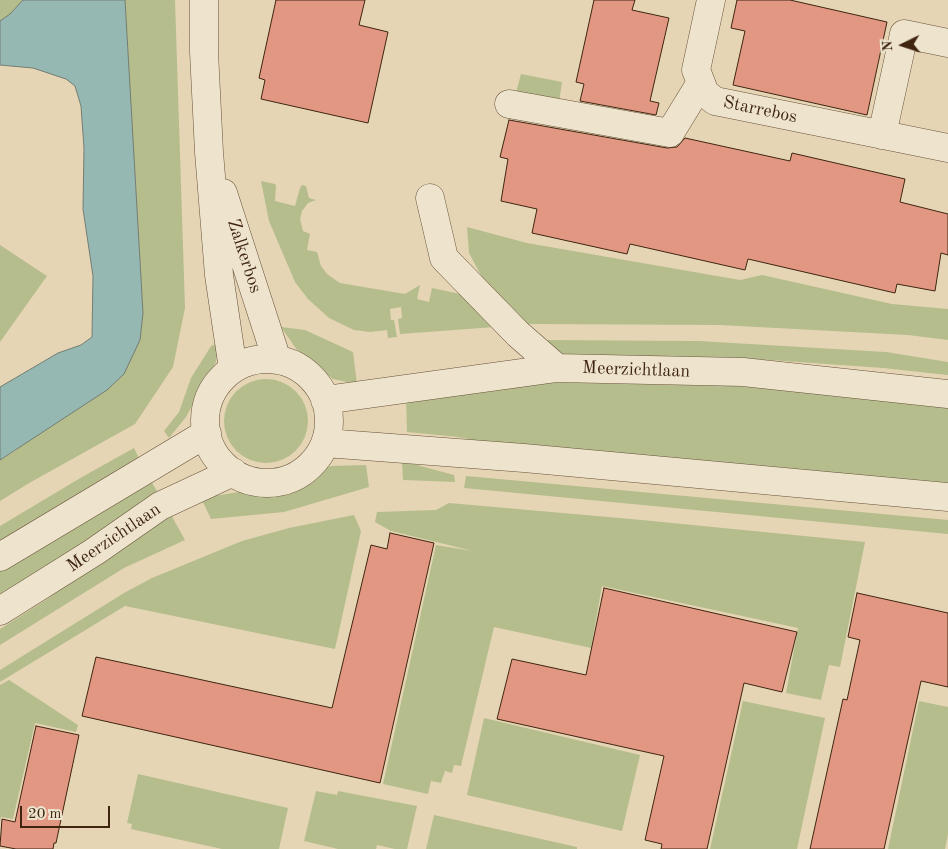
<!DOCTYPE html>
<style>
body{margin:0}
#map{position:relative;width:948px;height:849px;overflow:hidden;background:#e5d5b4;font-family:"Old Standard TT",serif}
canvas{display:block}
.north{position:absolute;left:878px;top:20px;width:50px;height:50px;-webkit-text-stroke:4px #eee4ce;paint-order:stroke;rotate:266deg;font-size:14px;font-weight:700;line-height:20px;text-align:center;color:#3f2510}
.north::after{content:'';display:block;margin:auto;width:18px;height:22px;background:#3f2510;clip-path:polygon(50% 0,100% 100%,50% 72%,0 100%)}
.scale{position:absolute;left:20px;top:806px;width:90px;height:22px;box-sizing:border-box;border:2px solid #3f2510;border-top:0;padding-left:6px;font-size:15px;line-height:18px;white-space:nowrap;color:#3f2510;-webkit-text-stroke:4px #eee4ce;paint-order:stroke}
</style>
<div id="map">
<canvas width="948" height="849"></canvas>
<div class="north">N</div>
<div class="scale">20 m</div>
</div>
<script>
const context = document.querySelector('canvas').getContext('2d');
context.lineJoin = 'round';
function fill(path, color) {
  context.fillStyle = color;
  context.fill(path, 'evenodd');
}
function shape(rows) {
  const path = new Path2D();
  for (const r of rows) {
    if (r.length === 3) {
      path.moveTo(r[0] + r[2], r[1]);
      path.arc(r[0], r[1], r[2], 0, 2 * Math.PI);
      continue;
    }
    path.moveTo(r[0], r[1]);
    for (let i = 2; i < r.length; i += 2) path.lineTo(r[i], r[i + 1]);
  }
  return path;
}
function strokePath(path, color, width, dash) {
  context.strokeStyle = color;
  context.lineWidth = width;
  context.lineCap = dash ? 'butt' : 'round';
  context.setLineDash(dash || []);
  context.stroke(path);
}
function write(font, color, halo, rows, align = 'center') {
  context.font = font + ' "Old Standard TT",serif';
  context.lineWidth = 4;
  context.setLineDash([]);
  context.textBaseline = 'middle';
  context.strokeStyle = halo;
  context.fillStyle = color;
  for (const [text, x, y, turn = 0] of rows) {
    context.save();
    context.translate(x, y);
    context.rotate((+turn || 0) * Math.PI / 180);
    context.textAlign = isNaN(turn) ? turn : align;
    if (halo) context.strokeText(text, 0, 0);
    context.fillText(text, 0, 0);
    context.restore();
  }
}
fill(shape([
 [0,0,23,0,10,14,0,21],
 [125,0,175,0,185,308,173,367,135,424,31,482,0,501,0,460,15,451,143,313],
 [521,74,562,82,558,109,514,100],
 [261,181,275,184,276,186,275,201,295,206,300,188,302,185,306,186,309,198,316,200,308,203,302,211,300,219,303,231,310,234,307,250,317,252,321,266,327,274,337,281,340,283,405,294,420,285,417,299,429,302,432,288,460,294,495,327,400,334,398,319,402,318,401,307,390,309,391,320,394,320,397,337,388,338,387,330,370,332,354,330,329,318,308,299,295,282,269,221],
 [467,227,527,243,740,280,762,275,892,304,948,309,948,340,908,335,720,325,528,324,485,283,469,253],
 [0,245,47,276,0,342],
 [281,327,305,330,353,352,357,384,333,379,297,350],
 [542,340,699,341,886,352,948,362,948,375,883,368,727,357,561,356],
 [218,343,216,362,186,417,169,438,164,431,179,412,191,378,211,346],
 [266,421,42],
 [534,382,782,387,889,397,948,408,948,487,499,445,458,437,407,432,406,397],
 [134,448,140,460,0,543,0,526,82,477],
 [402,461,454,475,455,482,403,480],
 [366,465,369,487,284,512,211,519,201,498,239,492,269,496,300,488,330,466],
 [466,476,948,520,948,534,464,488],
 [150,479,159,495,0,598,0,568],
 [449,503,642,520,865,542,840,667,829,665,821,700,786,693,798,628,602,586,591,648,494,627,461,766,454,765,452,773,445,771,441,783,431,781,428,794,383,784,436,545,473,551,391,531,375,522,377,512,436,510],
 [170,513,185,540,124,568,0,645,0,629,49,598,115,545],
 [354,515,361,531,335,649,125,606,0,682,0,670,124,593,152,578,242,541,289,528],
 [9,680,78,725,76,732,35,723,13,819,1,817,0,821,0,685],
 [743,701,825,718,797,849,710,849],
 [919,701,948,707,948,834,945,849,888,849],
 [484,718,640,755,622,831,467,795],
 [138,774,288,808,279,849,222,849,131,829,132,824,127,823],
 [316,791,337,795,338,791,417,806,407,849,395,849,377,845,376,849,338,849,304,841],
 [434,815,577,847,577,849,426,849]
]), '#b5bd8c');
const water = shape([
 [23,0,125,0,143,313,140,340,124,374,107,390,0,460,0,387,58,353,81,345,92,337,93,276,83,209,84,148,81,106,75,86,66,79,33,68,0,65,0,21,10,14,23,0]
]);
fill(water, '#96b8b3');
strokePath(water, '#737d72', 1);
const building = shape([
 [276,0,365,0,359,25,388,32,368,123,261,99,265,80,259,78,276,0],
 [594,0,635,0,632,10,669,18,650,101,659,103,656,115,580,101,584,84,576,82,594,0],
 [737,0,790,0,887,22,867,115,733,85,745,31,731,28,737,0],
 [509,120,667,148,677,147,685,138,790,161,792,153,905,179,900,202,948,214,948,255,941,253,935,291,897,284,895,293,748,259,745,270,630,244,627,254,532,233,537,209,501,201,508,159,500,157,509,120],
 [390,533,434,543,380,783,82,716,96,657,332,708,371,545,387,549,390,533],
 [604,588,797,632,782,692,744,683,707,849,661,849,662,844,645,840,664,756,497,719,512,659,586,675,604,588],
 [857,593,948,613,948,687,921,681,884,849,810,849,843,699,847,700,860,640,848,637,857,593],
 [36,726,79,735,56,843,54,843,53,849,16,849,0,846,2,819,15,822,36,726]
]);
fill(building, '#e19782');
strokePath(building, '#3f2510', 1);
const minor = shape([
 [204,0,204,52,209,152,219,275,233,369],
 [711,0,696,70,705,93,715,101,948,148],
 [509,104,670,133,700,84],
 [882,135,904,34,948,43],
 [223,193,277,360],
 [430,198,444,258,518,334,557,368],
 [267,421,62],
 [325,400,557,368,743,372,948,394],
 [325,443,524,458,948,497],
 [0,557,207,433],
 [0,611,94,552,160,506,233,472]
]);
strokePath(minor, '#685139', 29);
strokePath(minor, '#eee4ce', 28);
write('18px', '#3f2510', '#eee4ce', [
 ["Starrebos",760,110,12],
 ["Zalkerbos",244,256,72],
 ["Meerzichtlaan",636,370,2],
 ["Meerzichtlaan",114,538,-34]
]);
</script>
